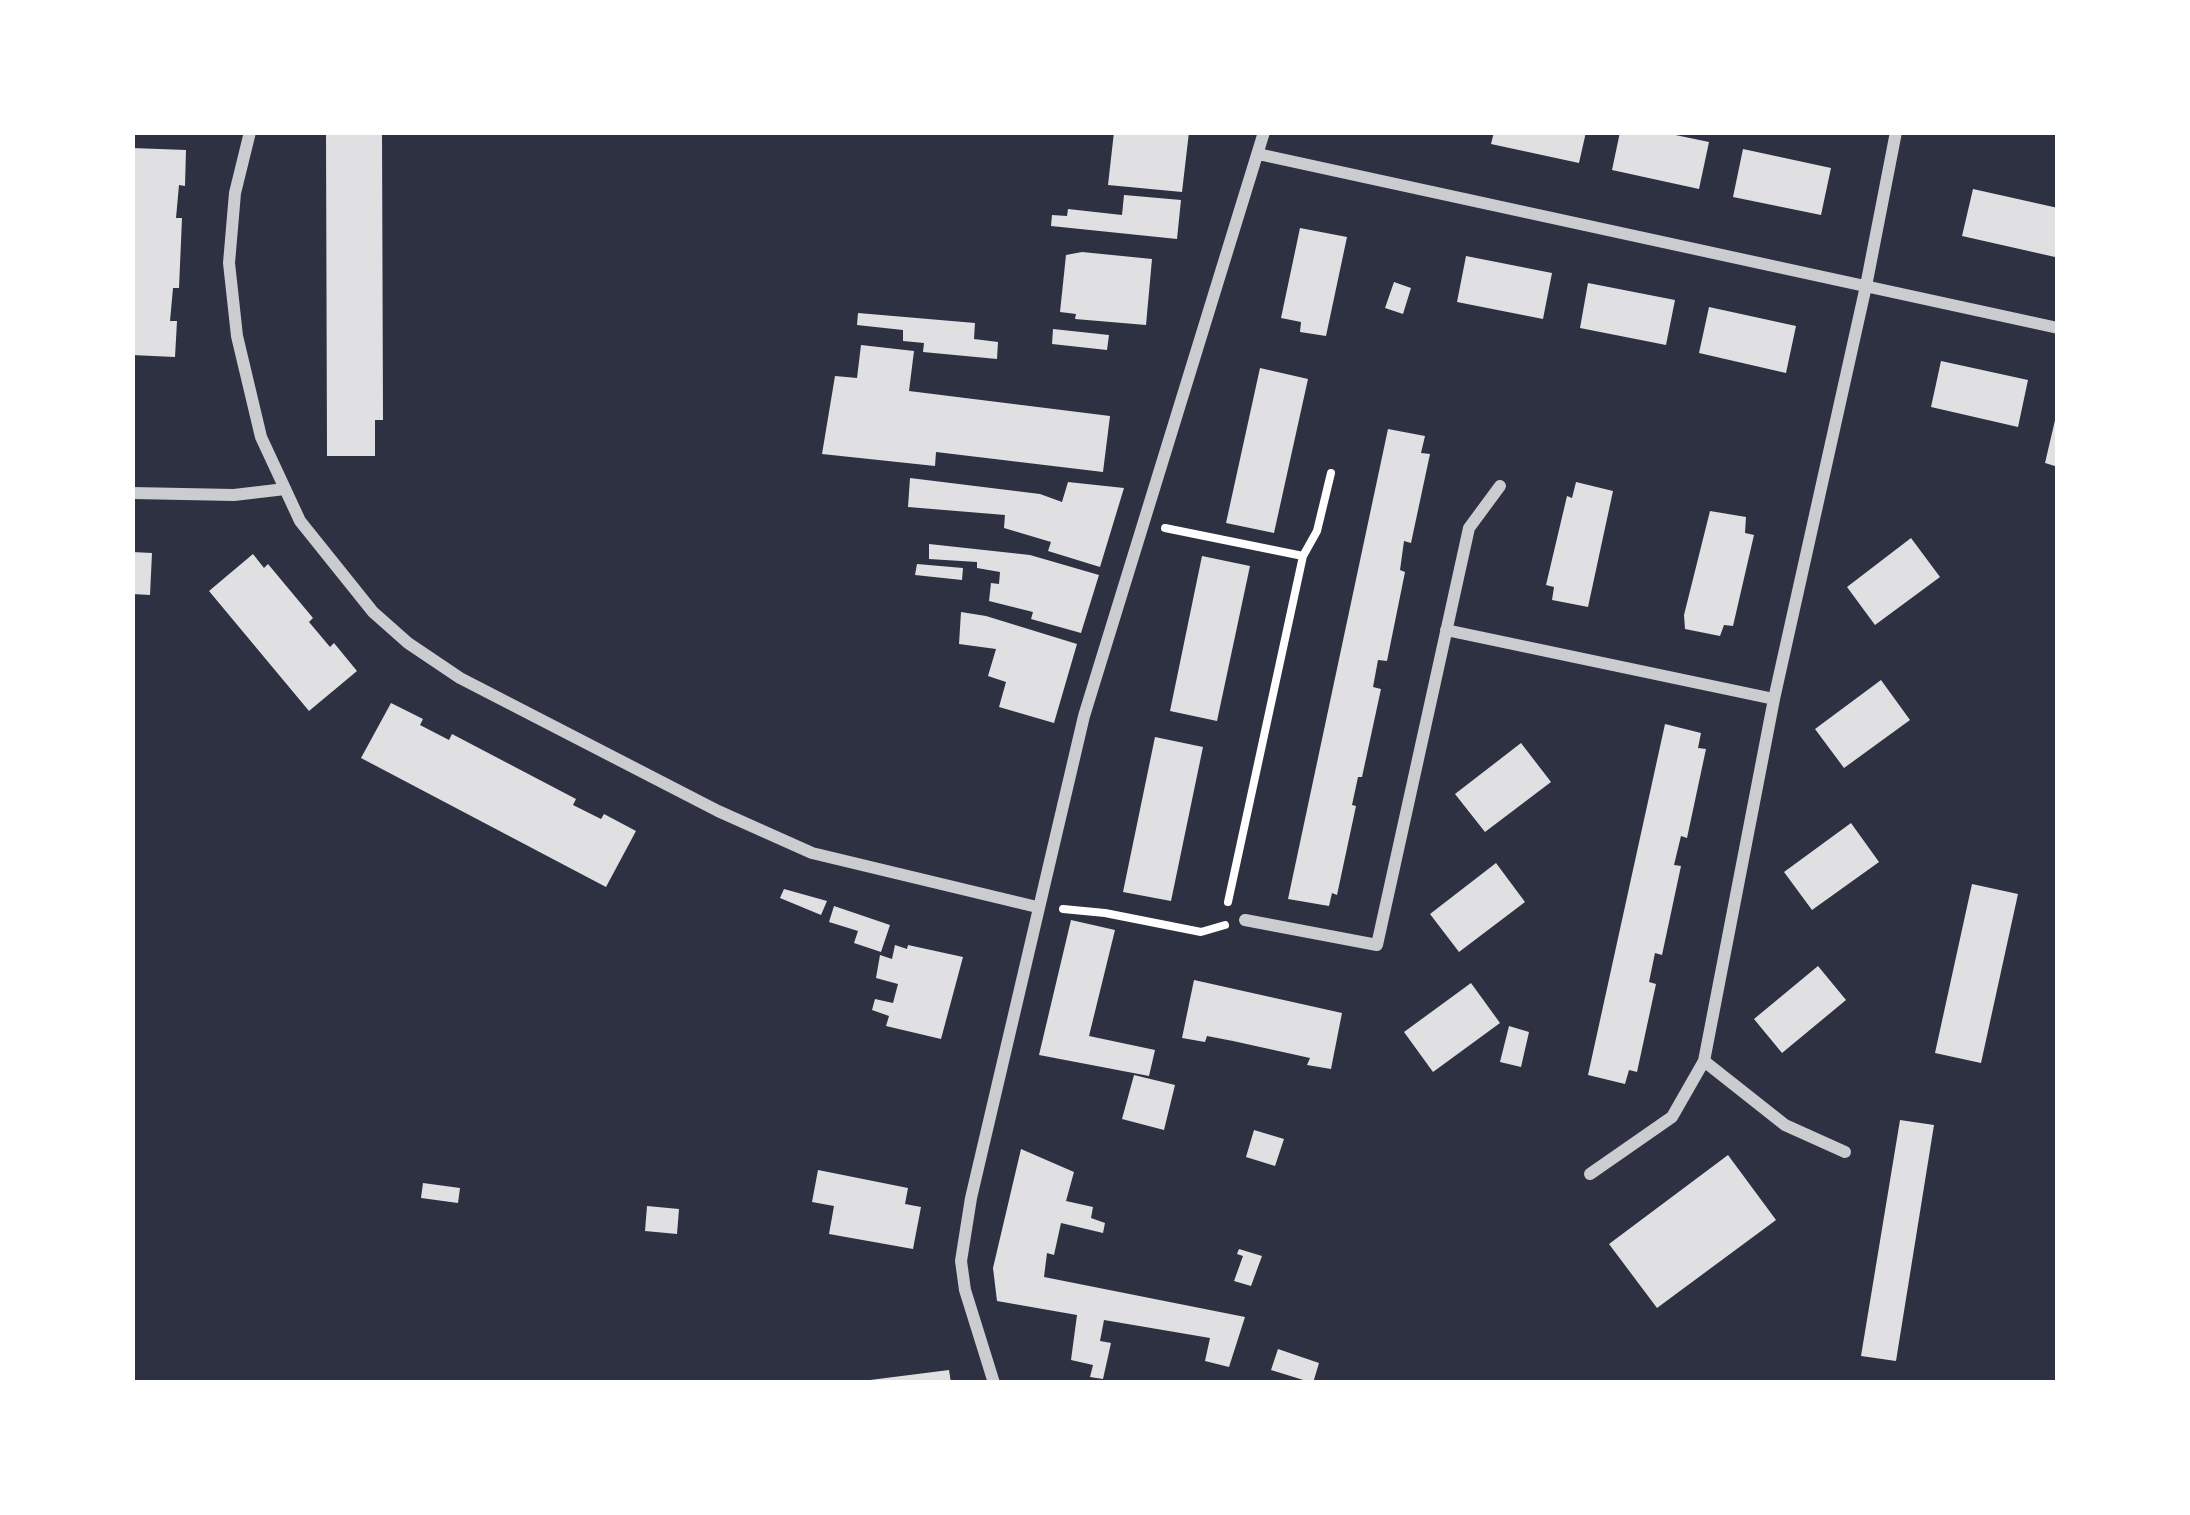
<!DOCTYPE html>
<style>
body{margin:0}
#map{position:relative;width:2190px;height:1515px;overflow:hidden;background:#2d3142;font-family:"DejaVu Sans",sans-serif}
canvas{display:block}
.frame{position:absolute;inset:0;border:135px solid #fff;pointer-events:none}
</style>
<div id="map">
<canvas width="2190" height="1515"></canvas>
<div class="frame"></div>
</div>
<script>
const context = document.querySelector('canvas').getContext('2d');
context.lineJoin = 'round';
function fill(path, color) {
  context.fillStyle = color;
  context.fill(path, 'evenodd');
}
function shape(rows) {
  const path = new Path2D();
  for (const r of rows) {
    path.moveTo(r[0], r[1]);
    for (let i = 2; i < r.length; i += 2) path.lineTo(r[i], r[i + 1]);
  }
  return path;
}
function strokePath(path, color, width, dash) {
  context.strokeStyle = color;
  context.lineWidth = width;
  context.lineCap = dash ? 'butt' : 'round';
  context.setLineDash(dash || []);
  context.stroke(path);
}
fill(shape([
 [326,132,382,132,383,420,375,420,375,456,327,456],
 [1114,132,1189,132,1182,192,1108,185],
 [1494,132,1586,132,1579,163,1491,144],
 [1620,132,1661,132,1709,142,1699,189,1612,170],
 [132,148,186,150,185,186,179,185,176,218,182,218,179,288,173,288,170,321,177,321,175,357,132,355],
 [1743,149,1831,168,1821,215,1733,197],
 [1973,189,2058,208,2055,257,1962,236],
 [1124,195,1181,200,1177,239,1051,226,1052,215,1067,216,1068,209,1122,215],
 [1300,228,1347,237,1326,336,1300,332,1301,322,1281,318],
 [1082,252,1152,259,1146,325,1075,319,1076,314,1060,312,1066,255],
 [1466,256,1552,273,1543,319,1457,302],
 [1394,282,1411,288,1403,314,1385,308],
 [1588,283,1675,300,1666,345,1580,328],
 [1709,307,1796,326,1786,373,1699,353],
 [858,313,975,323,974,339,998,342,997,359,923,352,924,343,903,341,903,330,857,325],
 [1053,329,1109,335,1107,350,1052,344],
 [861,345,914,351,909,391,1110,416,1103,472,936,452,935,466,822,454,835,376,857,378],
 [1941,361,2028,380,2018,427,1931,407],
 [1260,368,1308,379,1274,533,1226,523],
 [2056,416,2058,416,2058,467,2045,463],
 [1388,429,1425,436,1421,453,1430,454,1411,543,1404,541,1400,570,1405,572,1387,661,1378,660,1373,687,1381,689,1362,777,1358,777,1352,805,1356,806,1337,895,1332,893,1329,906,1288,899],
 [910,478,1040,494,1062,502,1068,482,1124,488,1100,567,1048,551,1051,542,1004,528,1005,515,908,507],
 [1576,482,1613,491,1588,607,1552,600,1554,587,1546,585,1567,496,1572,498],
 [1710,511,1746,517,1745,533,1754,535,1733,626,1724,625,1720,636,1685,629,1684,615],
 [1911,538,1940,577,1875,625,1847,587],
 [929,544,1030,555,1099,575,1081,633,1031,619,1033,612,989,601,991,583,999,584,1000,572,977,568,977,562,929,559],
 [132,552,152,553,150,595,132,594],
 [253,554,264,568,268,564,313,618,309,622,330,647,334,643,357,671,309,711,209,591],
 [1202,556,1250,566,1217,721,1170,711],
 [917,564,963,568,962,580,915,575],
 [961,612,986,616,1077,644,1054,723,999,707,1006,682,988,676,996,649,959,644],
 [1881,680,1910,720,1844,768,1815,729],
 [391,703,423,719,420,725,449,740,452,734,576,799,573,805,601,819,604,814,636,831,606,887,361,758],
 [1665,724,1701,733,1698,748,1706,749,1687,838,1681,836,1674,865,1681,866,1662,955,1655,953,1649,982,1656,984,1637,1072,1629,1070,1625,1084,1588,1075],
 [1155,737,1203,747,1171,901,1123,892],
 [1521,743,1551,782,1485,832,1455,794],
 [1851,823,1879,862,1812,910,1784,872],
 [1496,863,1525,902,1459,952,1430,914],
 [1972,884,2018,894,1981,1063,1935,1053],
 [784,889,827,901,821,915,780,898],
 [834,906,890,925,881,952,854,943,858,931,829,922],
 [1071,920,1115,930,1089,1036,1155,1050,1149,1076,1039,1055],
 [895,945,907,949,908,945,963,957,941,1039,886,1026,889,1016,872,1010,875,999,893,1003,898,984,876,978,880,955,892,959],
 [1818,966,1846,1000,1782,1053,1754,1019],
 [1194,980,1342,1013,1331,1069,1307,1065,1310,1058,1233,1041,1207,1036,1205,1042,1182,1038],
 [1471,983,1500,1023,1433,1072,1404,1032],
 [1509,1026,1529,1032,1521,1067,1500,1062],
 [1134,1075,1175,1085,1164,1130,1122,1119],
 [1900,1120,1934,1125,1896,1361,1861,1356],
 [1254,1130,1284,1139,1275,1166,1246,1157],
 [1021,1149,1074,1172,1066,1201,1093,1207,1091,1218,1105,1223,1103,1233,1061,1223,1054,1255,1047,1253,1044,1277,1245,1317,1229,1367,1205,1361,1210,1338,1104,1320,1100,1341,1111,1343,1103,1379,1090,1377,1093,1365,1071,1360,1077,1315,997,1301,993,1268],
 [1728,1155,1776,1220,1657,1308,1609,1244],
 [818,1170,908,1188,905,1204,921,1207,913,1249,829,1234,834,1206,812,1202],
 [423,1183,460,1188,458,1203,421,1198],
 [647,1206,679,1209,677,1234,645,1231],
 [1239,1249,1262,1256,1251,1286,1234,1281,1243,1256,1237,1254],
 [1278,1349,1319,1363,1313,1383,1271,1370],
 [949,1370,951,1383,871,1383,870,1380]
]), '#e0e0e3');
strokePath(shape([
 [1165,528,1303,556,1228,902],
 [1303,556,1317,531,1331,473],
 [1063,909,1105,913,1201,932,1225,925]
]), '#fff', 8);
strokePath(shape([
 [250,132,235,193,229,263,237,336,261,437,300,521,373,612,408,643,460,678,718,811,812,853,1037,907],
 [1258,154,2058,328],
 [132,493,234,495,285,489],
 [1446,630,1774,699],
 [1245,920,1377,945,1469,528,1500,486],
 [1704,1061,1774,699,1866,286,1896,132],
 [1590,1174,1672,1117,1704,1061,1785,1125,1845,1152],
 [994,1383,965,1290,961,1261,971,1198,1084,716,1264,132]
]), '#caccd0', 12);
</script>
